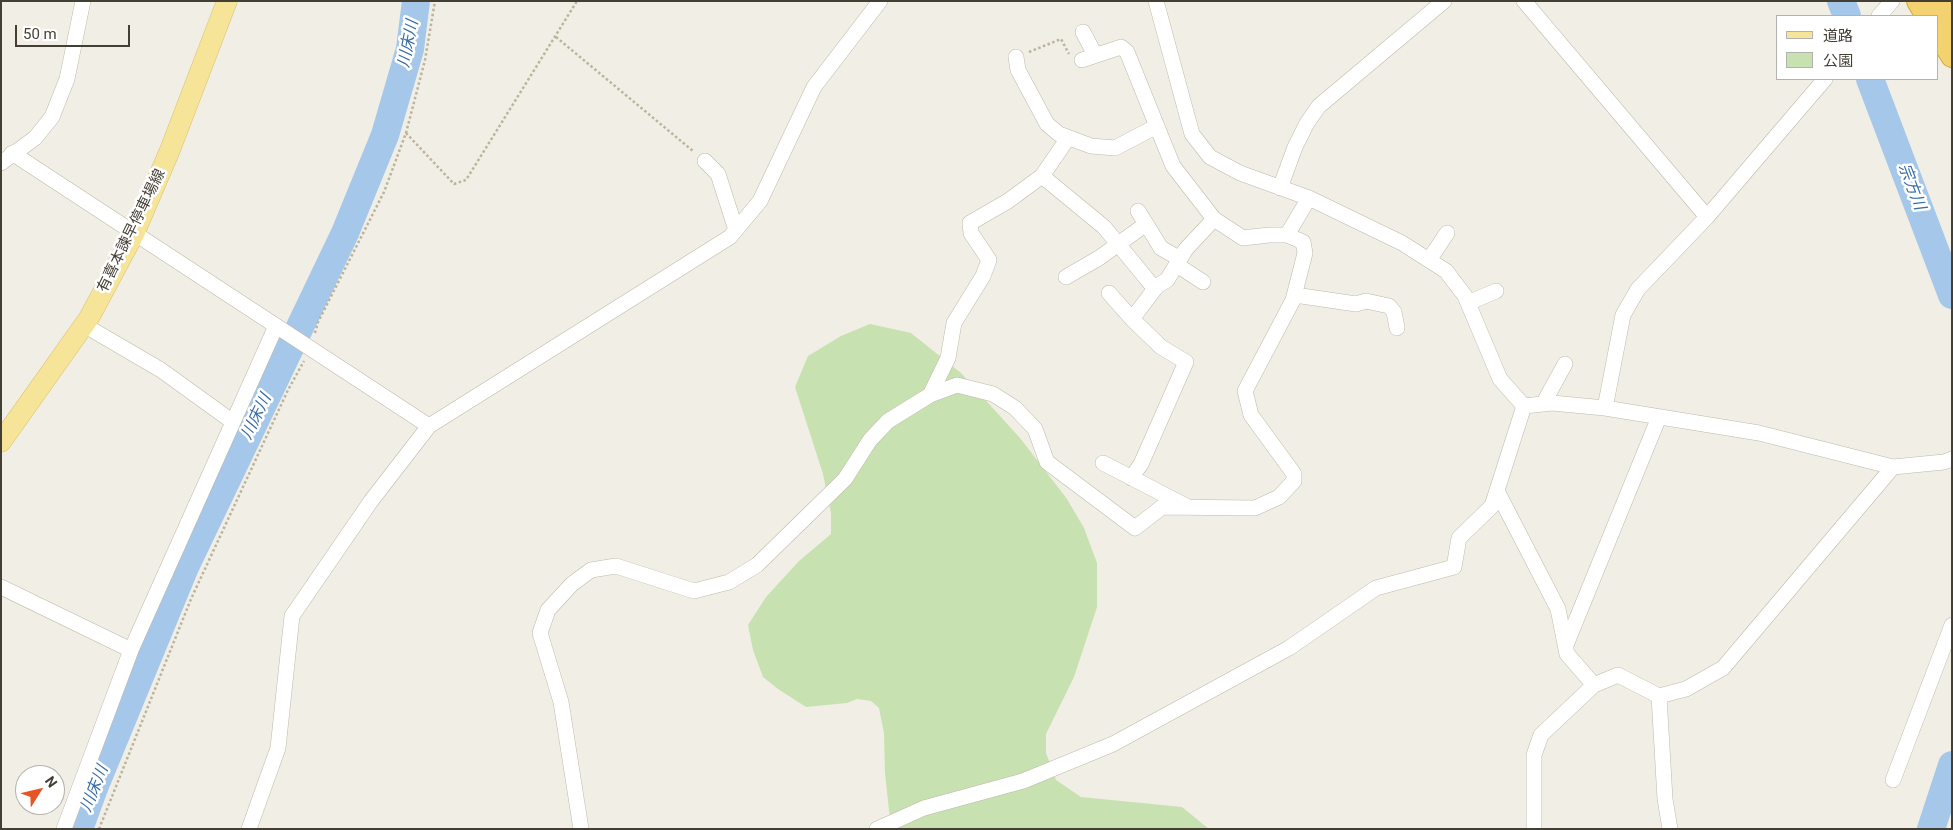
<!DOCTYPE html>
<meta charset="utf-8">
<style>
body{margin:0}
#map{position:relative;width:1953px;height:830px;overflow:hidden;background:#f1eee5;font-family:Roboto,"Noto Sans JP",sans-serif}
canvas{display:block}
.frame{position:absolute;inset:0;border:2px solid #433f35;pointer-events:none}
.legend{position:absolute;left:1776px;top:15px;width:162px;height:65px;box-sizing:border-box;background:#fff;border:1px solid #b4b2ae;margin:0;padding:6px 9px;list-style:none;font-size:15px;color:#433f35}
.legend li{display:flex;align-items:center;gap:10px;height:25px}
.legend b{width:25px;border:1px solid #b4b2ae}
.north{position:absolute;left:15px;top:765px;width:50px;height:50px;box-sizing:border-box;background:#fff;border:1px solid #b4b2ae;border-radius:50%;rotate:54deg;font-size:14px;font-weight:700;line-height:20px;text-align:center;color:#433f35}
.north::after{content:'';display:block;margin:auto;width:18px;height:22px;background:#e85424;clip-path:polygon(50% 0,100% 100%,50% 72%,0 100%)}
.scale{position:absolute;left:15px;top:25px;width:115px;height:22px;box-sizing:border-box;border:2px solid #433f35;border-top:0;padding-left:6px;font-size:15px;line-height:18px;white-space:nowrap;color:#433f35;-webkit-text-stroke:4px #fff;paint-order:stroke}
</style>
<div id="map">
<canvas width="1953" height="830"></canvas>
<div class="frame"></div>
<ul class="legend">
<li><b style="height:6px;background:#f6e499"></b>道路</li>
<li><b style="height:14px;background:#c7e2b0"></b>公園</li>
</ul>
<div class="north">N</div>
<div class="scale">50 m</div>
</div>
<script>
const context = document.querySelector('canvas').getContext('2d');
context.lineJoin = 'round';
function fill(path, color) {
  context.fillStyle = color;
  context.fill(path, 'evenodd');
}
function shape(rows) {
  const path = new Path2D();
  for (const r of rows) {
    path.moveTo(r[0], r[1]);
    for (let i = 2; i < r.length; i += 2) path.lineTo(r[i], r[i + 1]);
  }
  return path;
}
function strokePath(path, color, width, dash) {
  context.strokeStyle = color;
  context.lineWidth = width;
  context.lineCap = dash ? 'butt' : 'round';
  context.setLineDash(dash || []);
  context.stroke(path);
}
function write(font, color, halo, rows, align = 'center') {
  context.font = font + ' Roboto,"Noto Sans JP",sans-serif';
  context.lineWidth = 5;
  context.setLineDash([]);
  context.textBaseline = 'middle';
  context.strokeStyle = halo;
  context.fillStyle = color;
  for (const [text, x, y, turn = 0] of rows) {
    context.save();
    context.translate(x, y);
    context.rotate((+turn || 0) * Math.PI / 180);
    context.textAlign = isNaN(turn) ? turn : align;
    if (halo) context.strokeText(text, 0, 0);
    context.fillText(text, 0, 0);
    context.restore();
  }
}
fill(shape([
 [870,324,911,333,961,373,1020,438,1067,499,1084,528,1097,563,1097,607,1074,677,1046,734,1046,753,1056,780,1081,797,1182,807,1209,829,891,829,885,773,884,733,879,708,871,701,857,699,847,703,806,707,778,689,763,677,753,650,748,625,766,597,799,561,831,534,831,513,823,474,795,387,808,356,841,336]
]), '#c7e2b0');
strokePath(shape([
 [1841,1,1847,16],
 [1870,79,1952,295],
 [79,829,94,788,185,567,345,233,385,135,410,49,416,1],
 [1931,829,1952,765]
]), '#a5c7e9', 28);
const minor = shape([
 [1156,1,1192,134,1210,157,1240,173,1309,198,1402,243,1446,271,1465,296,1500,379,1524,406],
 [1524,1,1707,217],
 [1879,16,1892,1],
 [1083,32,1095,55],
 [1016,57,1018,70,1047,124,1059,134,1091,146,1115,148,1157,126],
 [1082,60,1121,47,1127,52,1173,166,1214,219,1243,238,1269,235,1287,235],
 [12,153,429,426],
 [705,161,718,174,736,230],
 [1,163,35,138,52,117,67,79,83,1],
 [1042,176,1068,138],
 [1280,188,1295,147,1307,123,1319,106,1444,1],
 [1138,211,1161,248,1180,259],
 [1429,260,1447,233],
 [1177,265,1203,282],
 [1066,277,1099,258,1146,224],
 [1109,293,1132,319,1157,286,1167,280,1186,249,1214,219],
 [1295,295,1356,304,1366,301,1389,306,1394,312,1397,328],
 [1468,303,1496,291],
 [84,325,161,370,233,422],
 [930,395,948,358,954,323,983,276,989,260,971,233,970,223,1008,201,1042,176,1104,227,1155,289],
 [1543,404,1565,364],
 [1524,406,1552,403,1605,408,1759,433,1893,467,1944,462,1952,459],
 [1605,408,1623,315,1638,289,1707,217,1825,79],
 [1103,463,1186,506],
 [1131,478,1141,464,1186,362,1161,347,1132,319],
 [1497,491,1558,609,1567,654,1594,685],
 [1,587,131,650],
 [1566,645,1659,417],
 [1659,696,1665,799,1670,829],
 [1893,780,1952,625],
 [64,829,131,650,276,326],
 [249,829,278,748,292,616,371,501,429,426,730,237,760,201,814,87,880,1],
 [581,829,561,702,540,633,548,610,572,584,591,570,616,566,694,591,729,582,757,565,845,479,870,440,888,421,930,395,957,385,993,394,1015,408,1035,429,1047,462,1135,528,1162,507,1255,508,1279,497,1294,481,1294,474,1251,415,1245,391,1293,300,1305,253,1303,242,1287,235,1309,198],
 [877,829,924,808,1023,781,1113,744,1289,648,1376,588,1454,567,1459,538,1492,506,1524,406],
 [1534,829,1534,755,1541,735,1594,685,1618,675,1659,696,1686,689,1723,668,1893,467]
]);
const major = shape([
 [1,442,89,318,134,234,170,150,227,1]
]);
const highway = shape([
 [1918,1,1927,16],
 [1939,1,1952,22],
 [1937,32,1952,56]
]);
strokePath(minor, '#beb9ab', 16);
strokePath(major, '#d9c26a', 21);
strokePath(highway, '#d0a840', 24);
strokePath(shape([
 [556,37,693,151],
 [1029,52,1061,39,1069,54],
 [406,133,454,184,466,180,577,1],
 [315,333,318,322,384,192,406,133,425,60,435,1],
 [99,829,191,599,288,390,304,361]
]), '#bcb39b', 2.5, [2.5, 2.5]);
strokePath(minor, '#fff', 15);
strokePath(major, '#f6e499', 20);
strokePath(highway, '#f2d36f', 22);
write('15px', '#433f35', '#fff', [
 ["有喜本諫早停車場線",132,231,-64]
]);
write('italic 16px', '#376ca5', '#fff', [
 ["川床川",409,44,-79],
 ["宗方川",1911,187,69],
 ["川床川",257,417,-64],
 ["川床川",95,789,-68]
]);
</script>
